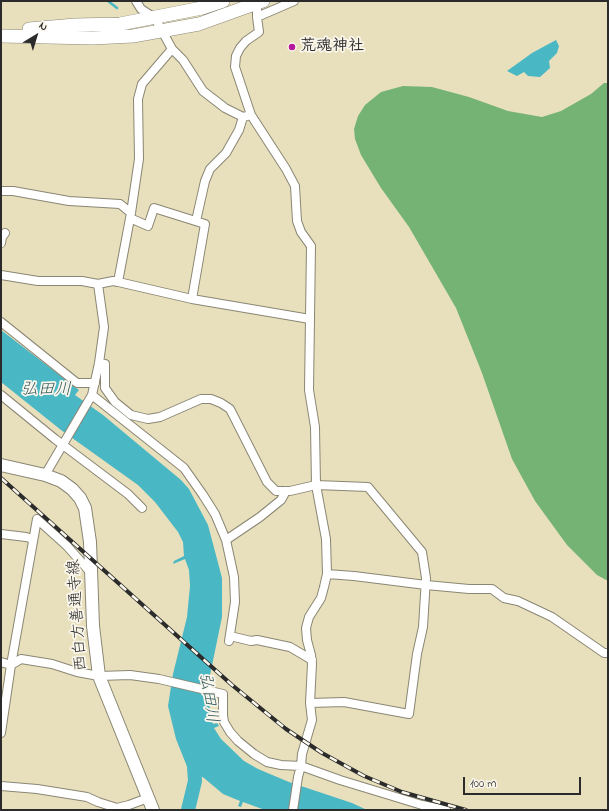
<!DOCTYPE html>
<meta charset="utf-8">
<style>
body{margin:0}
#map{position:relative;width:609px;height:811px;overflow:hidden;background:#e8e0bc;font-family:"Indie Flower",sans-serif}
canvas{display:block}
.frame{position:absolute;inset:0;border:2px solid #2b2b2b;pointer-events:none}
.north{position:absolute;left:16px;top:16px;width:40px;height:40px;-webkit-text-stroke:3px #fbf7ec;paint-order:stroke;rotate:38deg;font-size:11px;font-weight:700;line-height:16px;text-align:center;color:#2b2b2b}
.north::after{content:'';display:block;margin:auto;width:14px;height:18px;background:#2b2b2b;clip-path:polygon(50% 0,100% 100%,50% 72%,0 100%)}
.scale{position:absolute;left:463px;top:777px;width:118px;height:18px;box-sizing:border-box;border:2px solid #2b2b2b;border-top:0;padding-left:5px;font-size:12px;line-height:14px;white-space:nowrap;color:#2b2b2b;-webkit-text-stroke:3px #fbf7ec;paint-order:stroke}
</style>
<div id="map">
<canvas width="609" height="811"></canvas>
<div class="frame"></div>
<div class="north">N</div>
<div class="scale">100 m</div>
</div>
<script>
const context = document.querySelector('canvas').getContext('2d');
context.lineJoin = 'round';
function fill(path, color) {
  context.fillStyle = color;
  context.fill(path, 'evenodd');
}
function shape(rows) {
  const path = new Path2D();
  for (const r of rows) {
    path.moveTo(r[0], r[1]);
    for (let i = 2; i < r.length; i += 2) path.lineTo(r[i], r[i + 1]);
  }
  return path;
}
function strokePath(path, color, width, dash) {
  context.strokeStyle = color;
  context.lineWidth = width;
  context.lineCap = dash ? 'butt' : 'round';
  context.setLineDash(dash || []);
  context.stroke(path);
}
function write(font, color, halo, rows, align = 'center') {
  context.font = font + ' "Indie Flower","Klee One",sans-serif';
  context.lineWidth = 3.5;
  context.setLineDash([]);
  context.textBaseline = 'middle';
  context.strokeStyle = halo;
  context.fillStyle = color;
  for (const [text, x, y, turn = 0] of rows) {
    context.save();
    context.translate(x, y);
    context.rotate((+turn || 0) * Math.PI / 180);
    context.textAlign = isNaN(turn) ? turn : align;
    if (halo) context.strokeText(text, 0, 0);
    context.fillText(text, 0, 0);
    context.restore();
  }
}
fill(shape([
 [604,83,608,83,608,581,597,575,567,545,535,501,512,459,482,373,456,308,409,227,381,188,361,155,355,139,354,129,358,116,365,105,381,92,403,86,432,87,469,97,508,111,542,117,561,111,591,94]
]), '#75b374');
fill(shape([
 [556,40,559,46,557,53,549,61,550,68,540,77,528,76,524,72,517,76,507,71,532,53],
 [1,330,79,390,75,395,103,415,181,480,189,489,208,525,222,578,222,617,209,680,209,704,213,724,217,723,219,726,214,728,221,739,244,761,258,769,289,782,352,803,367,810,265,810,243,802,241,807,238,806,240,801,223,794,204,778,188,769,176,739,168,706,173,674,187,617,190,586,189,570,185,559,173,564,174,561,184,556,183,542,178,532,155,502,138,485,61,430,1,382]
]), '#49b7c4');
strokePath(shape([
 [108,1,117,8]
]), '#49b7c4', 2.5);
strokePath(shape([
 [188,810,195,781,193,753]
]), '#49b7c4', 14);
const street = shape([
 [136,1,141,9,155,18,172,49,183,60,203,91,225,108,243,117,251,115],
 [256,1,257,4,257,17,259,32,246,41,240,48,236,56,235,67,251,115,286,169,295,186,297,221,301,232,311,246,309,390,315,427,316,485,326,539,327,574,324,587,321,598,309,617,306,628,307,640,311,655,312,664,310,703,312,720,302,754,301,766,298,777,293,810],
 [257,17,294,1],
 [1,191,13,191,69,201,120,204,131,213],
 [130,218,148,226,154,208,205,224,192,299],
 [196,221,205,181,210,169,226,153,239,130,243,117],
 [1,243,2,237,5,233],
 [1,275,38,281,82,281,98,284,113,281,118,282,131,213,139,159,138,99,142,84,172,49],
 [114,281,192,299,310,319],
 [1,322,77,383,95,383],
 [99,363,105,364,105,388,115,402,131,415,148,419,160,417,201,399,211,399,221,403,230,409,267,482,276,491,290,491,316,485,368,487,422,552,426,578,423,627,417,654,409,714,344,702,310,703],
 [1,395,55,439,128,494,142,508],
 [92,395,184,468,203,495,215,514,226,540,234,577,235,602,229,641],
 [45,475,92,395,99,363,104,327,98,284],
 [1,534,26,537,33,539],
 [226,540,260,517,281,500,286,491],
 [327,574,354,576,426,585,469,589,492,589,504,598,518,601,552,617,604,653,608,653],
 [230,636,251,641,257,640,290,647,312,660],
 [1,662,11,665,21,659,52,664,77,672,99,676,130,675,159,679,223,694,223,715,224,722,230,732,238,741,254,754,267,762,281,765,301,766,340,780,422,805,446,810],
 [1,733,11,665,37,519,67,546,91,573],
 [1,786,37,789,87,797,98,802,117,808,129,805,148,798]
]);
const secondary = shape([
 [1,465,45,475,61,481,72,489,80,498,85,508,90,542,93,626,99,676,153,810]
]);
const primary = shape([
 [29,29,75,25,120,24,202,8,223,1],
 [1,36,93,38,133,36,199,24,263,1]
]);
strokePath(street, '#8a8674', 10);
strokePath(secondary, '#8a8674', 14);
strokePath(primary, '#8a8674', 14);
strokePath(street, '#fff', 8);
strokePath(secondary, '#fff', 12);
strokePath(primary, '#fff', 13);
const rail = shape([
 [1,478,232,685,286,729,322,753,364,776,402,792,466,810]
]);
strokePath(rail, '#2b2b2b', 4);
strokePath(rail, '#fbf7ec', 2.5, [8]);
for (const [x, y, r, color] of [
 [292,47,4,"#b5179e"]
]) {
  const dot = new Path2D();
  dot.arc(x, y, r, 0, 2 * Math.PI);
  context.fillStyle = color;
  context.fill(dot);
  strokePath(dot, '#fbf7ec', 1.5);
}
write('bold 16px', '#2b2b2b', '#fbf7ec', [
 ["荒魂神社",300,47]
], 'left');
write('16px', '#2b2b2b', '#fbf7ec', [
 ["西白方善通寺線",79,615,-94]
]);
write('italic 17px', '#365c61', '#fbf7ec', [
 ["弘田川",46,391],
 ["弘田川",207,698,81]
]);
</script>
